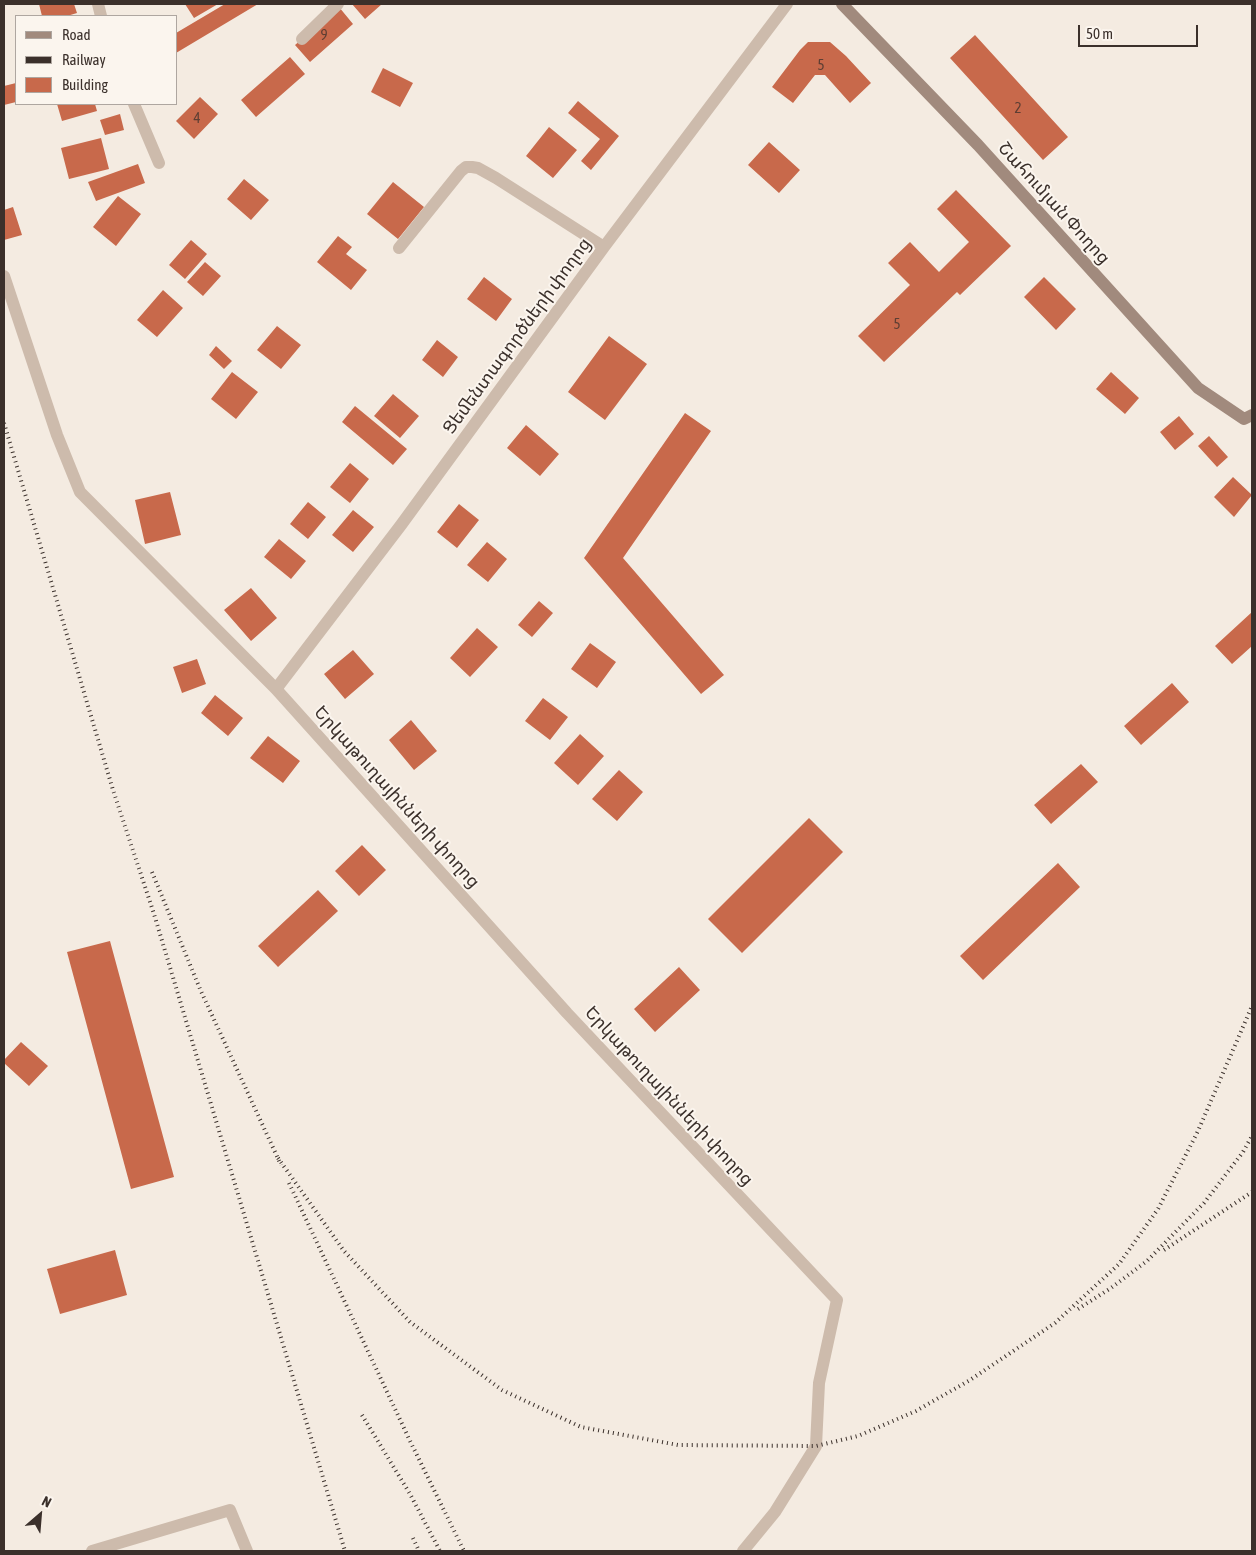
<!DOCTYPE html>
<meta charset="utf-8">
<style>
body{margin:0}
#map{position:relative;width:1256px;height:1555px;overflow:hidden;background:#f4ebe1;font-family:"Asap Condensed",sans-serif}
canvas{display:block}
.frame{position:absolute;inset:0;border:5px solid #3b302b;pointer-events:none}
.legend{position:absolute;left:15px;top:15px;width:162px;height:90px;box-sizing:border-box;background:#fbf5ee;border:1px solid #aea6a0;margin:0;padding:6px 9px;list-style:none;font-size:15px;color:#3b302b}
.legend li{display:flex;align-items:center;gap:10px;height:25px}
.legend b{width:25px;border:1px solid #aea6a0}
.north{position:absolute;left:15px;top:1490px;width:50px;height:50px;-webkit-text-stroke:4px #fbf5ee;paint-order:stroke;rotate:27deg;font-size:14px;font-weight:700;line-height:20px;text-align:center;color:#3b302b}
.north::after{content:'';display:block;margin:auto;width:18px;height:22px;background:#3b302b;clip-path:polygon(50% 0,100% 100%,50% 72%,0 100%)}
.scale{position:absolute;left:1078px;top:25px;width:120px;height:22px;box-sizing:border-box;border:2px solid #3b302b;border-top:0;padding-left:6px;font-size:15px;line-height:18px;white-space:nowrap;color:#3b302b;-webkit-text-stroke:4px #fbf5ee;paint-order:stroke}
</style>
<div id="map">
<canvas width="1256" height="1555"></canvas>
<div class="frame"></div>
<ul class="legend">
<li><b style="height:6px;background:#a18a7d"></b>Road</li>
<li><b style="height:6px;background:#3b302b"></b>Railway</li>
<li><b style="height:14px;background:#c8694b"></b>Building</li>
</ul>
<div class="north">N</div>
<div class="scale">50 m</div>
</div>
<script>
const context = document.querySelector('canvas').getContext('2d');
context.lineJoin = 'round';
function fill(path, color) {
  context.fillStyle = color;
  context.fill(path, 'evenodd');
}
function shape(rows) {
  const path = new Path2D();
  for (const r of rows) {
    path.moveTo(r[0], r[1]);
    for (let i = 2; i < r.length; i += 2) path.lineTo(r[i], r[i + 1]);
  }
  return path;
}
function strokePath(path, color, width, dash) {
  context.strokeStyle = color;
  context.lineWidth = width;
  context.lineCap = dash ? 'butt' : 'round';
  context.setLineDash(dash || []);
  context.stroke(path);
}
function write(font, color, halo, rows, align = 'center') {
  context.font = font + ' "Asap Condensed","Noto Sans Armenian",sans-serif';
  context.lineWidth = 4;
  context.setLineDash([]);
  context.textBaseline = 'middle';
  context.strokeStyle = halo;
  context.fillStyle = color;
  for (const [text, x, y, turn = 0] of rows) {
    context.save();
    context.translate(x, y);
    context.rotate((+turn || 0) * Math.PI / 180);
    context.textAlign = isNaN(turn) ? turn : align;
    if (halo) context.strokeText(text, 0, 0);
    context.fillText(text, 0, 0);
    context.restore();
  }
}
fill(shape([
 [39,4,74,4,77,13,67,16,42,16],
 [185,4,218,4,194,18],
 [225,4,258,4,176,53,176,33],
 [352,4,382,4,365,19],
 [339,7,353,24,310,62,295,45],
 [975,35,1068,137,1043,160,950,58],
 [808,42,830,42,846,56,871,83,850,103,825,75,815,75,793,103,772,87,800,50],
 [290,57,305,74,256,117,241,100],
 [383,68,413,83,400,107,371,92],
 [16,83,16,102,4,105,4,86],
 [200,97,218,114,194,139,176,121],
 [578,101,619,136,591,170,581,161,600,139,568,113],
 [57,104,95,104,97,111,62,121],
 [120,114,124,130,105,135,100,120],
 [549,127,577,150,553,178,526,156],
 [101,138,109,169,69,179,61,148],
 [769,142,800,170,779,193,748,165],
 [138,164,145,183,96,201,88,182],
 [244,179,269,200,251,220,227,199],
 [393,182,424,207,398,239,367,214],
 [956,190,1011,246,960,295,957,292,884,362,858,336,910,285,888,263,910,242,939,272,969,242,937,209],
 [118,196,141,214,116,246,93,227],
 [13,207,22,235,4,240,4,210],
 [338,236,352,247,346,254,367,270,351,290,317,262],
 [191,240,207,254,185,279,169,265],
 [205,262,221,276,203,296,187,282],
 [484,277,512,299,496,321,467,299],
 [1044,277,1076,309,1056,330,1024,297],
 [163,290,183,308,157,337,137,320],
 [277,326,301,345,281,369,257,350],
 [609,336,647,364,605,420,568,392],
 [437,340,458,357,443,377,422,360],
 [216,346,232,361,224,369,209,355],
 [232,372,258,392,236,419,211,399],
 [1111,372,1139,398,1125,414,1096,389],
 [393,394,419,416,400,438,374,416],
 [355,406,407,449,393,465,342,422],
 [685,413,711,431,623,558,724,675,701,694,584,558],
 [1179,416,1194,434,1175,450,1160,432],
 [526,425,559,454,540,476,507,448],
 [1209,436,1228,457,1217,467,1198,446],
 [350,463,369,479,350,503,330,487],
 [1233,477,1252,495,1234,517,1214,497],
 [170,492,181,535,145,544,135,500],
 [308,502,326,517,308,539,290,524],
 [459,504,479,520,457,548,437,532],
 [353,510,374,527,353,552,332,535],
 [279,539,306,561,291,579,264,557],
 [487,542,507,559,488,582,467,565],
 [251,588,277,618,251,641,224,610],
 [539,601,553,613,532,637,518,625],
 [1252,612,1252,646,1232,664,1215,646],
 [477,628,498,647,470,677,450,658],
 [590,643,616,662,597,688,571,669],
 [353,650,374,674,345,699,324,674],
 [197,659,206,684,182,693,173,667],
 [1172,683,1189,702,1141,745,1124,726],
 [215,695,243,718,228,736,201,713],
 [543,698,568,717,550,740,525,721],
 [411,720,437,751,414,770,389,740],
 [580,734,604,756,578,785,554,763],
 [268,736,300,761,283,783,250,758],
 [1081,764,1098,782,1051,824,1034,805],
 [619,770,643,792,617,821,592,799],
 [809,818,843,852,742,953,708,919],
 [362,845,386,870,359,896,335,871],
 [1058,863,1080,887,983,980,960,956],
 [318,890,338,911,278,967,258,946],
 [110,941,174,1177,131,1189,67,952],
 [679,967,700,990,655,1032,634,1009],
 [21,1042,48,1066,29,1086,4,1063,4,1060],
 [115,1250,127,1295,60,1314,47,1269]
]), '#c8694b');
strokePath(shape([
 [98,4,101,16],
 [302,39,338,4],
 [134,104,159,163],
 [399,248,461,171,466,167,472,167,478,168,496,178,604,247],
 [4,276,57,435,80,492,276,689,567,1013,837,1300,819,1383,816,1446,775,1512,743,1551],
 [276,689,401,525,604,247,787,4],
 [92,1551,230,1510,247,1551]
]), '#cdbbac', 12);
strokePath(shape([
 [842,4,978,145,1198,388,1244,419,1252,415]
]), '#a18a7d', 12);
strokePath(shape([
 [4,423,113,790,154,914,345,1551],
 [152,872,200,989,281,1165],
 [278,1158,344,1251,410,1322,502,1390,581,1427,678,1445,816,1446,858,1436,916,1411,970,1380,1055,1323,1119,1264,1158,1209,1198,1131,1252,1006],
 [289,1183,411,1443,464,1551],
 [1164,1250,1252,1192],
 [1078,1309,1111,1288,1147,1261,1204,1203,1243,1152,1252,1136],
 [362,1415,410,1494,440,1551],
 [413,1538,419,1551]
]), '#3b302b', 4, [1, 4]);
write('15px', '#5e3e33', null, [
 ["9",324,35],
 ["5",821,65],
 ["2",1018,108],
 ["4",197,118],
 ["5",897,324]
]);
write('18px', '#3b302b', '#fbf5ee', [
 ["Շահումյան Փողոց",1054,203,48],
 ["Ցեմենտագործների փողոց",517,336,-54],
 ["Երկաթուղայինների փողոց",397,797,48],
 ["Երկաթուղայինների փողոց",669,1096,47]
]);
</script>
